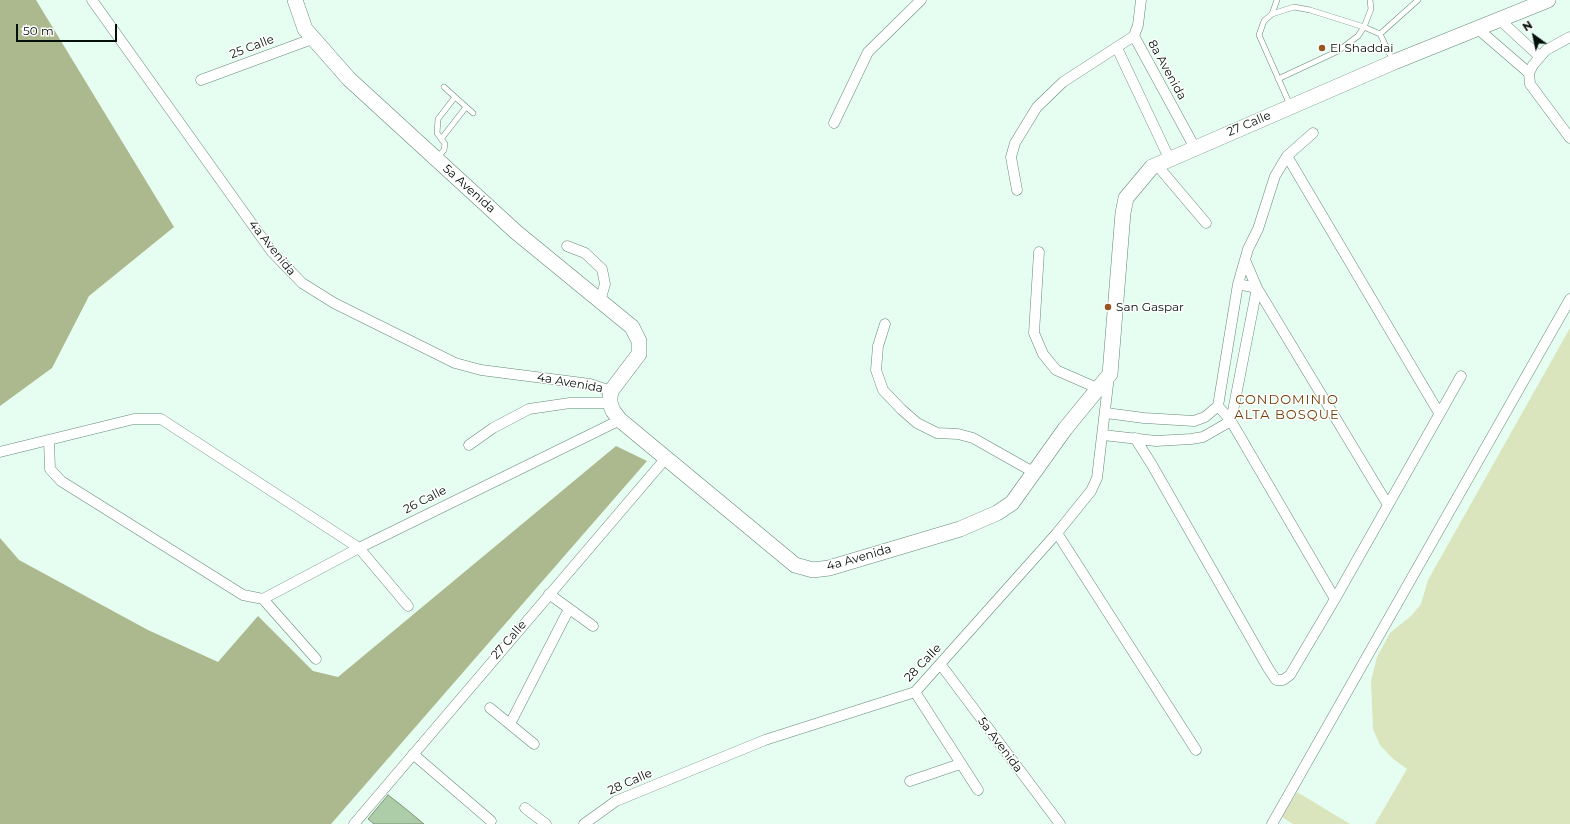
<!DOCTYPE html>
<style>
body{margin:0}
#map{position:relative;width:1570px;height:824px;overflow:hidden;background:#e6fdf1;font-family:Montserrat,sans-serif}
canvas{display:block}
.north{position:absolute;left:1514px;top:16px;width:40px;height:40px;-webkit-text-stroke:3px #fff;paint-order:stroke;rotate:327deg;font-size:11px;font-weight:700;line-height:16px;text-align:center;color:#04100a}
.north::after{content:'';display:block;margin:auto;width:14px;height:18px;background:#04100a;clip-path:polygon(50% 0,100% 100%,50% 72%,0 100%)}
.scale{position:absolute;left:16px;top:24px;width:101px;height:18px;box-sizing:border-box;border:2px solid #04100a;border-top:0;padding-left:5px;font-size:12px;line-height:14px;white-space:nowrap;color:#04100a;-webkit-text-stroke:3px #fff;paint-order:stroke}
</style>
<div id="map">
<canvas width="1570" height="824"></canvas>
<div class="north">N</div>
<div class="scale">50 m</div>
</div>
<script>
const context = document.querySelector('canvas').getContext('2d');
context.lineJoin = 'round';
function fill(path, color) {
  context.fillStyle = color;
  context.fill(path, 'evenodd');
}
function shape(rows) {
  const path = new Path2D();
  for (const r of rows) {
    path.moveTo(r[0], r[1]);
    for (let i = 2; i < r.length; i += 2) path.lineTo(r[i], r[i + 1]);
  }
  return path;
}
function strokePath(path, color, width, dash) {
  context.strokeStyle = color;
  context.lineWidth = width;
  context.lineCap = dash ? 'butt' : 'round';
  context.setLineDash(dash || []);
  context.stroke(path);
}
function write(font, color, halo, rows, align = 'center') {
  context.font = font + ' Montserrat,sans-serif';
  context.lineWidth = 3;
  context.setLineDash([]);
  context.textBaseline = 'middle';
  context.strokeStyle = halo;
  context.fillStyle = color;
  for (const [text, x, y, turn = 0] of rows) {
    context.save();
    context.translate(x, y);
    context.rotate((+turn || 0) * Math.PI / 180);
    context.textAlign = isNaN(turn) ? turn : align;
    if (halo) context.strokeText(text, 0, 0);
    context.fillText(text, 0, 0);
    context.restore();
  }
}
fill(shape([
 [1570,328,1570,824,1375,824,1407,769,1392,758,1380,745,1373,729,1371,681,1377,657,1390,633,1412,615,1421,604,1428,580],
 [1297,792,1350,824,1293,824,1282,817]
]), '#dae5bd');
fill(shape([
 [0,0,36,0,174,227,89,296,52,368,0,406],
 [616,446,647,461,331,824,0,824,0,538,19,560,148,630,218,662,258,616,313,671,338,677]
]), '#acb88d');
const building = shape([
 [388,795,401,805,424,824,374,824,368,819,388,795]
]);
fill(building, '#adcca8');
strokePath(building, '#7c9478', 1);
const lane = shape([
 [1272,14,1277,0],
 [1380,34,1418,0],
 [1278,79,1338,51,1358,36,1364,27,1371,9,1370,0],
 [455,97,473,113],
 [1290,105,1259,35,1264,21,1272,14,1294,7,1310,10,1364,27,1380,34,1393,61],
 [442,138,466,107],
 [437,158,444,150,445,144,437,133,438,119,455,97,444,87]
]);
const street = shape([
 [92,0,272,252,302,283,334,303,455,363,481,370,590,384,611,391],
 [1141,0,1138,25,1134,36,1195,148],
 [1500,20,1539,56],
 [1478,29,1529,73],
 [1570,37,1546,50,1533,65,1529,73,1530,84,1570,138],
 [1117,48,1169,158],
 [201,80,312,39],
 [834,123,868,52,921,0],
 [1287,156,1439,413],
 [1156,164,1206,223],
 [1017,190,1011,157,1015,143,1037,107,1063,82,1134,36],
 [567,246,585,253,602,269,605,284,600,301],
 [1039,252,1034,333,1043,354,1056,370,1097,388],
 [1238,284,1257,288,1388,505],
 [885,324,878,346,876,370,883,390,901,409,917,423,937,433,958,434,973,438,1035,473],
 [1218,406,1231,421,1335,599],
 [1106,413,1144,418,1194,421,1205,417,1218,406,1238,284,1248,249,1258,229,1275,176,1287,156,1313,133],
 [1103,435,1156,441,1191,439,1203,437,1231,421,1257,288,1245,260],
 [1135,438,1152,465,1268,668,1276,680,1283,680,1290,675,1335,599,1461,376],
 [49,440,50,469,61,481,243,595,263,599,359,548,620,420],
 [469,445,493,428,529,409,570,403,610,403],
 [0,452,134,419,161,419,359,548,408,606],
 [1057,533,1196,750],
 [549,594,593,626],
 [263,599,316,659],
 [941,665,1060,824],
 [915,692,978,790],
 [490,708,534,744],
 [510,724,569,609],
 [413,754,491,821],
 [910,781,960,764],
 [525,808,546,824],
 [354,824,666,458],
 [584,824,616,801,765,740,915,692,1057,533,1091,491,1097,478,1109,376],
 [1272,824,1570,299]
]);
const secondary = shape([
 [295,0,305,29,349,79,516,232,632,327,639,341,639,354,611,391,610,397,610,403,613,411,620,420,795,565,813,570,829,568,960,529,997,513,1012,503,1065,429,1110,374,1123,213,1126,198,1152,167,1394,62,1548,0]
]);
strokePath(lane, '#658977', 6);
strokePath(street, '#658977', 11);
strokePath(secondary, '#658977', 16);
strokePath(lane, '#fff', 5);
strokePath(street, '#fff', 10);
strokePath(secondary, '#fff', 15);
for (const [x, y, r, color] of [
 [1322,48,4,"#975621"],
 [1108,307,4,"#975621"]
]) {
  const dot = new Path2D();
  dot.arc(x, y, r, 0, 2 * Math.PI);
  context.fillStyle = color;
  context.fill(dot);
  strokePath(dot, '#fff', 1.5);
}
write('12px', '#04100a', '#fff', [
 ["25 Calle",252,47,-21],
 ["8a Avenida",1167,70,61],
 ["27 Calle",1249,124,-23],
 ["5a Avenida",469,189,42],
 ["4a Avenida",272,248,51],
 ["4a Avenida",570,383,10],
 ["26 Calle",425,500,-27],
 ["4a Avenida",859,558,-16],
 ["27 Calle",509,640,-49],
 ["28 Calle",923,663,-46],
 ["5a Avenida",1000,745,53],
 ["28 Calle",630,782,-24]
]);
write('12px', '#04100a', '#fff', [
 ["El Shaddai",1330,48],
 ["San Gaspar",1116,307]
], 'left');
context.letterSpacing = '1px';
write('13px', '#763d06', '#fff', [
 ["CONDOMINIO",1287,400],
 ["ALTA BOSQUE",1287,415]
]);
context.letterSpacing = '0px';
</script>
